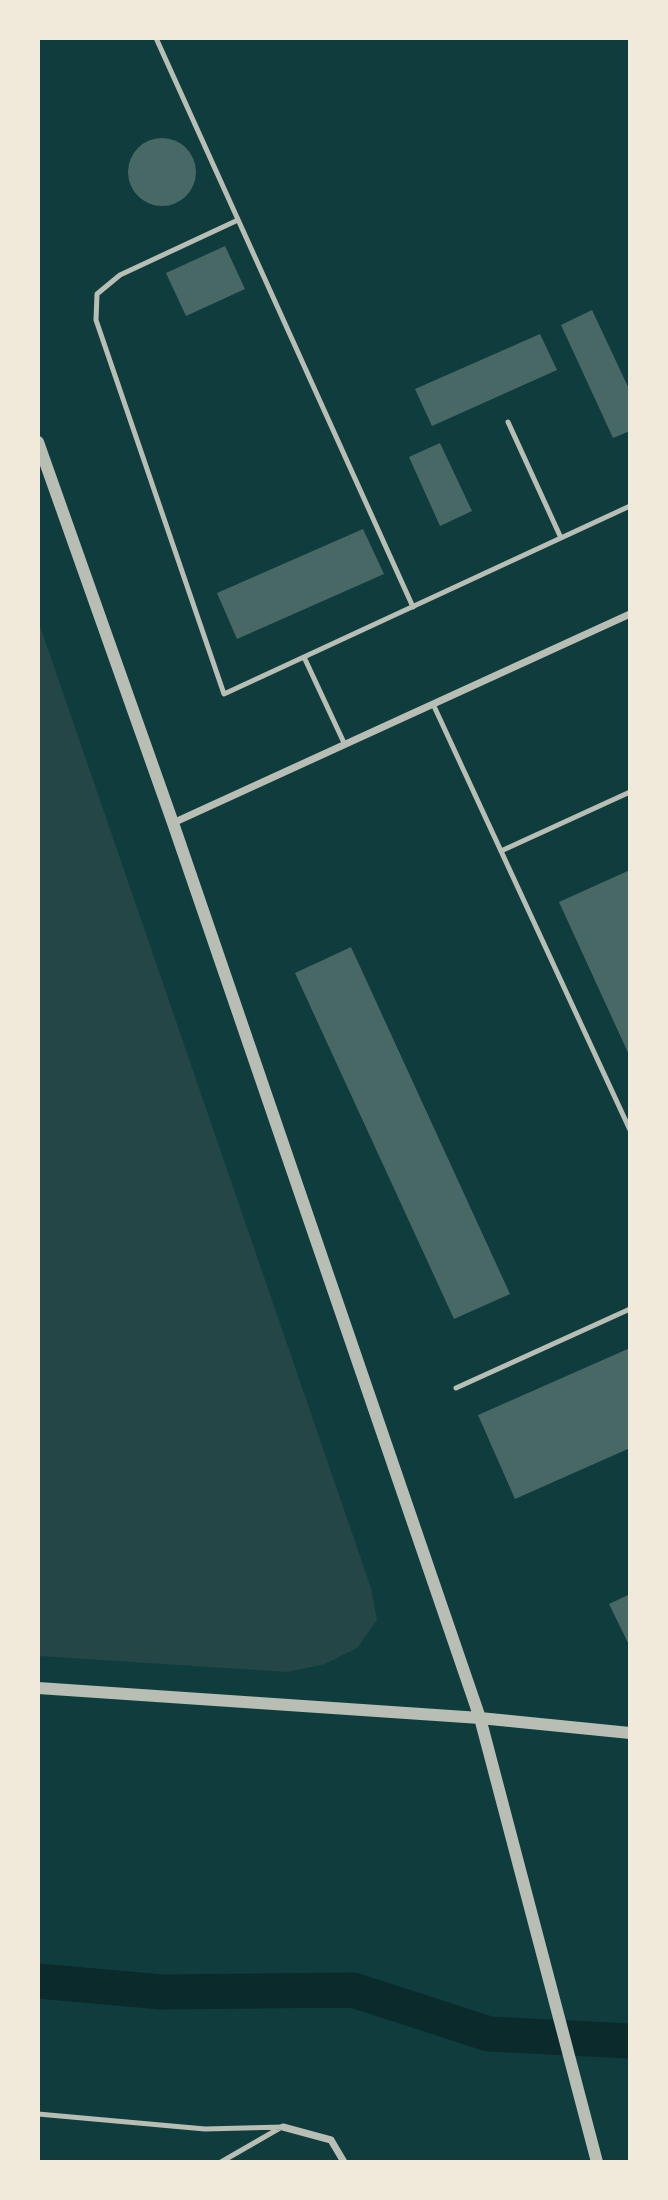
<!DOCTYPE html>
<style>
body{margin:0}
#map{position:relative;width:668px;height:2200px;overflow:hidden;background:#0f3d3e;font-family:Georgia,serif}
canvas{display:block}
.frame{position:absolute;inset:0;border:40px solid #f1e9da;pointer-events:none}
</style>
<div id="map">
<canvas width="668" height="2200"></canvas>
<div class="frame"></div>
</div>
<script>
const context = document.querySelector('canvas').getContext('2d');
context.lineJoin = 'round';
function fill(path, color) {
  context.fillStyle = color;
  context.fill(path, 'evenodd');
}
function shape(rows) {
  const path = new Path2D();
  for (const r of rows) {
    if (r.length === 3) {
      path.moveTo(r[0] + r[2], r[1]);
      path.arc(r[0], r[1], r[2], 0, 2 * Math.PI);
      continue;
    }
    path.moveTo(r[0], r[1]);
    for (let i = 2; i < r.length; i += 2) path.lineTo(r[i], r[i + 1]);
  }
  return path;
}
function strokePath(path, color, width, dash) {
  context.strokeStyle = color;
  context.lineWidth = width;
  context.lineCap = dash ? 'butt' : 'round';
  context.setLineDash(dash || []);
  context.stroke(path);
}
fill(shape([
 [38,620,371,1588,377,1620,357,1648,325,1664,288,1672,39,1656]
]), '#244646');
strokePath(shape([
 [38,1981,162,1992,353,1990,489,2034,630,2041]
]), '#0a2a2b', 35);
fill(shape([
 [162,172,34],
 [225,246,245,289,186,316,166,273],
 [592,310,630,391,630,431,613,438,561,325],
 [540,334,557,370,432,426,415,389],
 [440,443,472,511,440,526,409,457],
 [363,529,384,574,237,639,217,593],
 [630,870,630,1057,559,902],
 [351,947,510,1294,454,1319,295,973],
 [630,1348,630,1448,515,1499,478,1415],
 [630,1594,630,1647,609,1604]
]), '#486865');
strokePath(shape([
 [156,38,413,607],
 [238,220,120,275,97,294,96,320,224,694,630,506],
 [508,422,561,538],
 [304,657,345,745],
 [433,704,630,1130],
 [501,851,630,792],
 [456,1388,630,1309],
 [38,2114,205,2129,283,2127],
 [221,2162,280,2128]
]), '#b8beb3', 5);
strokePath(shape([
 [173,823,630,614],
 [283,2127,331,2140,344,2162]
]), '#b8beb3', 7);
strokePath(shape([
 [38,442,173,823,480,1718,597,2162],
 [38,1688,480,1718,630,1733]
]), '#b8beb3', 12);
</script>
